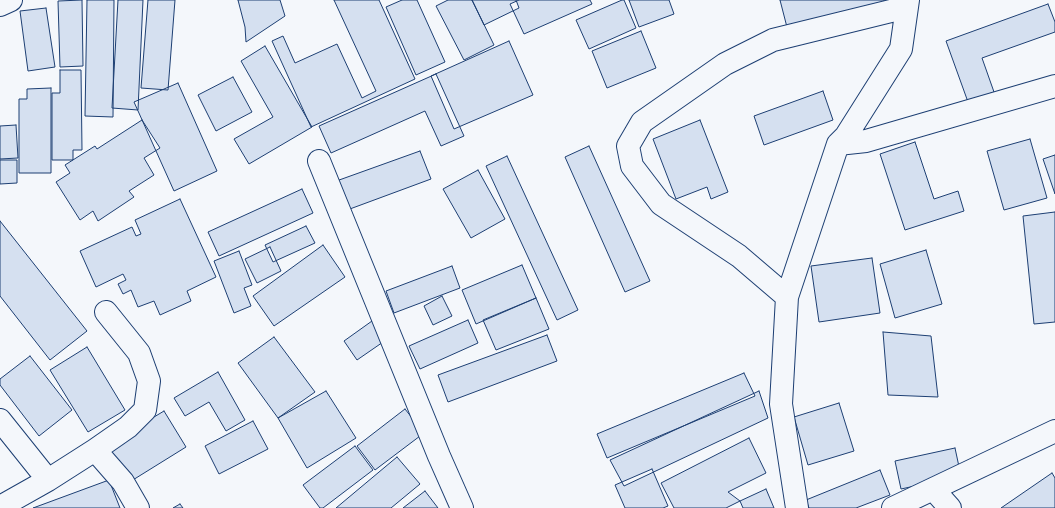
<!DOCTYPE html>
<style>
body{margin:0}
canvas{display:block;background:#f4f7fb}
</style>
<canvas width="1055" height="508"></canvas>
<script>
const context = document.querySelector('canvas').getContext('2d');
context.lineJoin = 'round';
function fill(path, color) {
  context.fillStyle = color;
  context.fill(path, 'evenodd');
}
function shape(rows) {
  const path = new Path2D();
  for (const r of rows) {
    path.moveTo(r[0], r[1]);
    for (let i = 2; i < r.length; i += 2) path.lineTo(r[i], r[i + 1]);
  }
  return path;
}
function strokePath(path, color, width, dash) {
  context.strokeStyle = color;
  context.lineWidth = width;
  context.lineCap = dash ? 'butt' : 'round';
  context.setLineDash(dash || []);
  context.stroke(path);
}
const building = shape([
 [82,0,83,66,60,67,58,1,82,0],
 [87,0,114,0,113,117,85,116,87,0],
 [118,0,143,0,138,110,112,108,118,0],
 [148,0,175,0,168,90,141,88,148,0],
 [238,0,280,0,285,16,246,42,245,27,238,0],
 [334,0,379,0,415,79,311,127,272,41,283,36,295,63,337,44,362,98,376,91,334,0],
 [402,0,417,0,445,62,416,75,386,7,402,0],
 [448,0,472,0,494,45,464,60,436,6,448,0],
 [472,0,516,0,519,8,484,25,472,0],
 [519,0,590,0,592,4,524,34,510,4,519,0],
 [622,0,624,0,636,28,589,49,576,20,622,0],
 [629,0,669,0,674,14,639,27,629,0],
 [780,0,884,0,887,9,789,35,780,0],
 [1048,4,1055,22,1055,32,982,58,994,92,968,102,946,41,1048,4],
 [46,8,55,67,28,71,20,11,46,8],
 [641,31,656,68,607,88,592,51,641,31],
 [509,41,533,95,454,129,431,76,509,41],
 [265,46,312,127,249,164,234,139,273,117,241,61,265,46],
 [60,70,81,70,82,150,73,150,73,160,52,160,52,93,60,93,60,70],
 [436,74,464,136,441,146,425,111,331,153,319,126,436,74],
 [233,77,252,112,216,131,198,95,233,77],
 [178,83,217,171,174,191,134,102,178,83],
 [51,88,51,173,19,173,19,99,27,99,27,89,51,88],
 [823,91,833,120,764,145,754,116,823,91],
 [142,120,160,148,144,158,154,175,129,191,134,197,98,221,93,211,80,220,56,182,70,173,65,165,95,146,97,149,142,120],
 [700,120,728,192,711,199,707,187,676,199,653,139,700,120],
 [16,125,18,158,0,159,0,126,16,125],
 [1030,139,1047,198,1004,210,987,151,1030,139],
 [915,142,934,199,958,191,964,211,905,230,880,154,915,142],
 [589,146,650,281,625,292,565,157,589,146],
 [420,151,431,179,339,213,328,184,420,151],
 [1055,155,1055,194,1043,159,1055,155],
 [507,156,578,310,557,320,486,166,507,156],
 [0,160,17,160,17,183,0,184,0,160],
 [478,170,505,219,471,238,443,189,478,170],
 [302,189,313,213,219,256,208,232,302,189],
 [180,199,216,277,187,291,191,301,160,315,154,301,138,307,131,290,123,294,118,284,126,280,123,274,96,287,80,251,132,227,136,236,141,234,135,220,180,199],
 [1055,212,1055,322,1034,324,1023,216,1055,212],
 [0,221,87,331,50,360,0,296,0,221],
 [306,226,315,243,273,262,265,245,306,226],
 [323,245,345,277,274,326,253,296,323,245],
 [270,247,281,271,257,283,245,259,270,247],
 [926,250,942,304,895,318,880,264,926,250],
 [239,251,252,285,244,288,251,306,234,313,214,261,239,251],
 [872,258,880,313,819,322,811,266,872,258],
 [522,265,536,298,476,324,462,290,522,265],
 [452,266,460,288,394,313,386,291,452,266],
 [442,296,452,316,433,325,424,306,442,296],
 [536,298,549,329,496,350,483,320,536,298],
 [468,320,478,343,420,369,409,346,468,320],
 [372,321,386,340,357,360,344,341,372,321],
 [883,332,931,336,938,397,888,395,883,332],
 [547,335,557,361,448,402,438,375,547,335],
 [274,337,315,392,278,418,238,363,274,337],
 [87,347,125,410,88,432,50,370,87,347],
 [30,356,72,410,39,436,0,385,0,379,30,356],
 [218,372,245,420,226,431,209,402,185,416,174,398,218,372],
 [744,373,755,396,607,458,597,434,744,373],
 [326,391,356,438,307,468,278,418,326,391],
 [759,391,768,418,624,486,610,460,759,391],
 [839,403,854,451,808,465,794,417,839,403],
 [405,409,424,433,375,470,357,446,405,409],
 [164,411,186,447,128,483,106,446,164,411],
 [253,421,268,449,219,474,205,446,253,421],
 [749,438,766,473,728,492,740,501,726,508,674,508,661,483,749,438],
 [355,446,373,470,323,508,320,508,303,485,355,446],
 [955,448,961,476,901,489,895,461,955,448],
 [397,457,420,484,391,508,336,508,397,457],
 [652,469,668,506,663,508,625,508,615,485,652,469],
 [880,470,890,495,856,508,809,508,806,500,880,470],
 [1052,473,1055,478,1055,508,1001,508,1052,473],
 [109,480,120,508,33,508,109,480],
 [766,489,774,508,743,508,740,501,766,489],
 [425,491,438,508,403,508,425,491],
 [180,504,183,508,173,508,180,504]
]);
fill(building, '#d5e0f0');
strokePath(building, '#1d3f73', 1);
const minor = shape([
 [0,5,11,0],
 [838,144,866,141,1055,86],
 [319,161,439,456,462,508],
 [787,297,739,256,661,204,632,166,628,146,642,122,725,64,773,40,907,7],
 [0,420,48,480],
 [95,450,123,482,138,508],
 [933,489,950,508],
 [0,507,48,480,95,450,128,427,145,410,149,381,139,353,106,312],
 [797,508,781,404,787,297,838,144,846,136,901,49,908,0],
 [893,508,1055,431]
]);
strokePath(minor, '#1d3f73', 24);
strokePath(minor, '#f4f7fb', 22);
</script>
